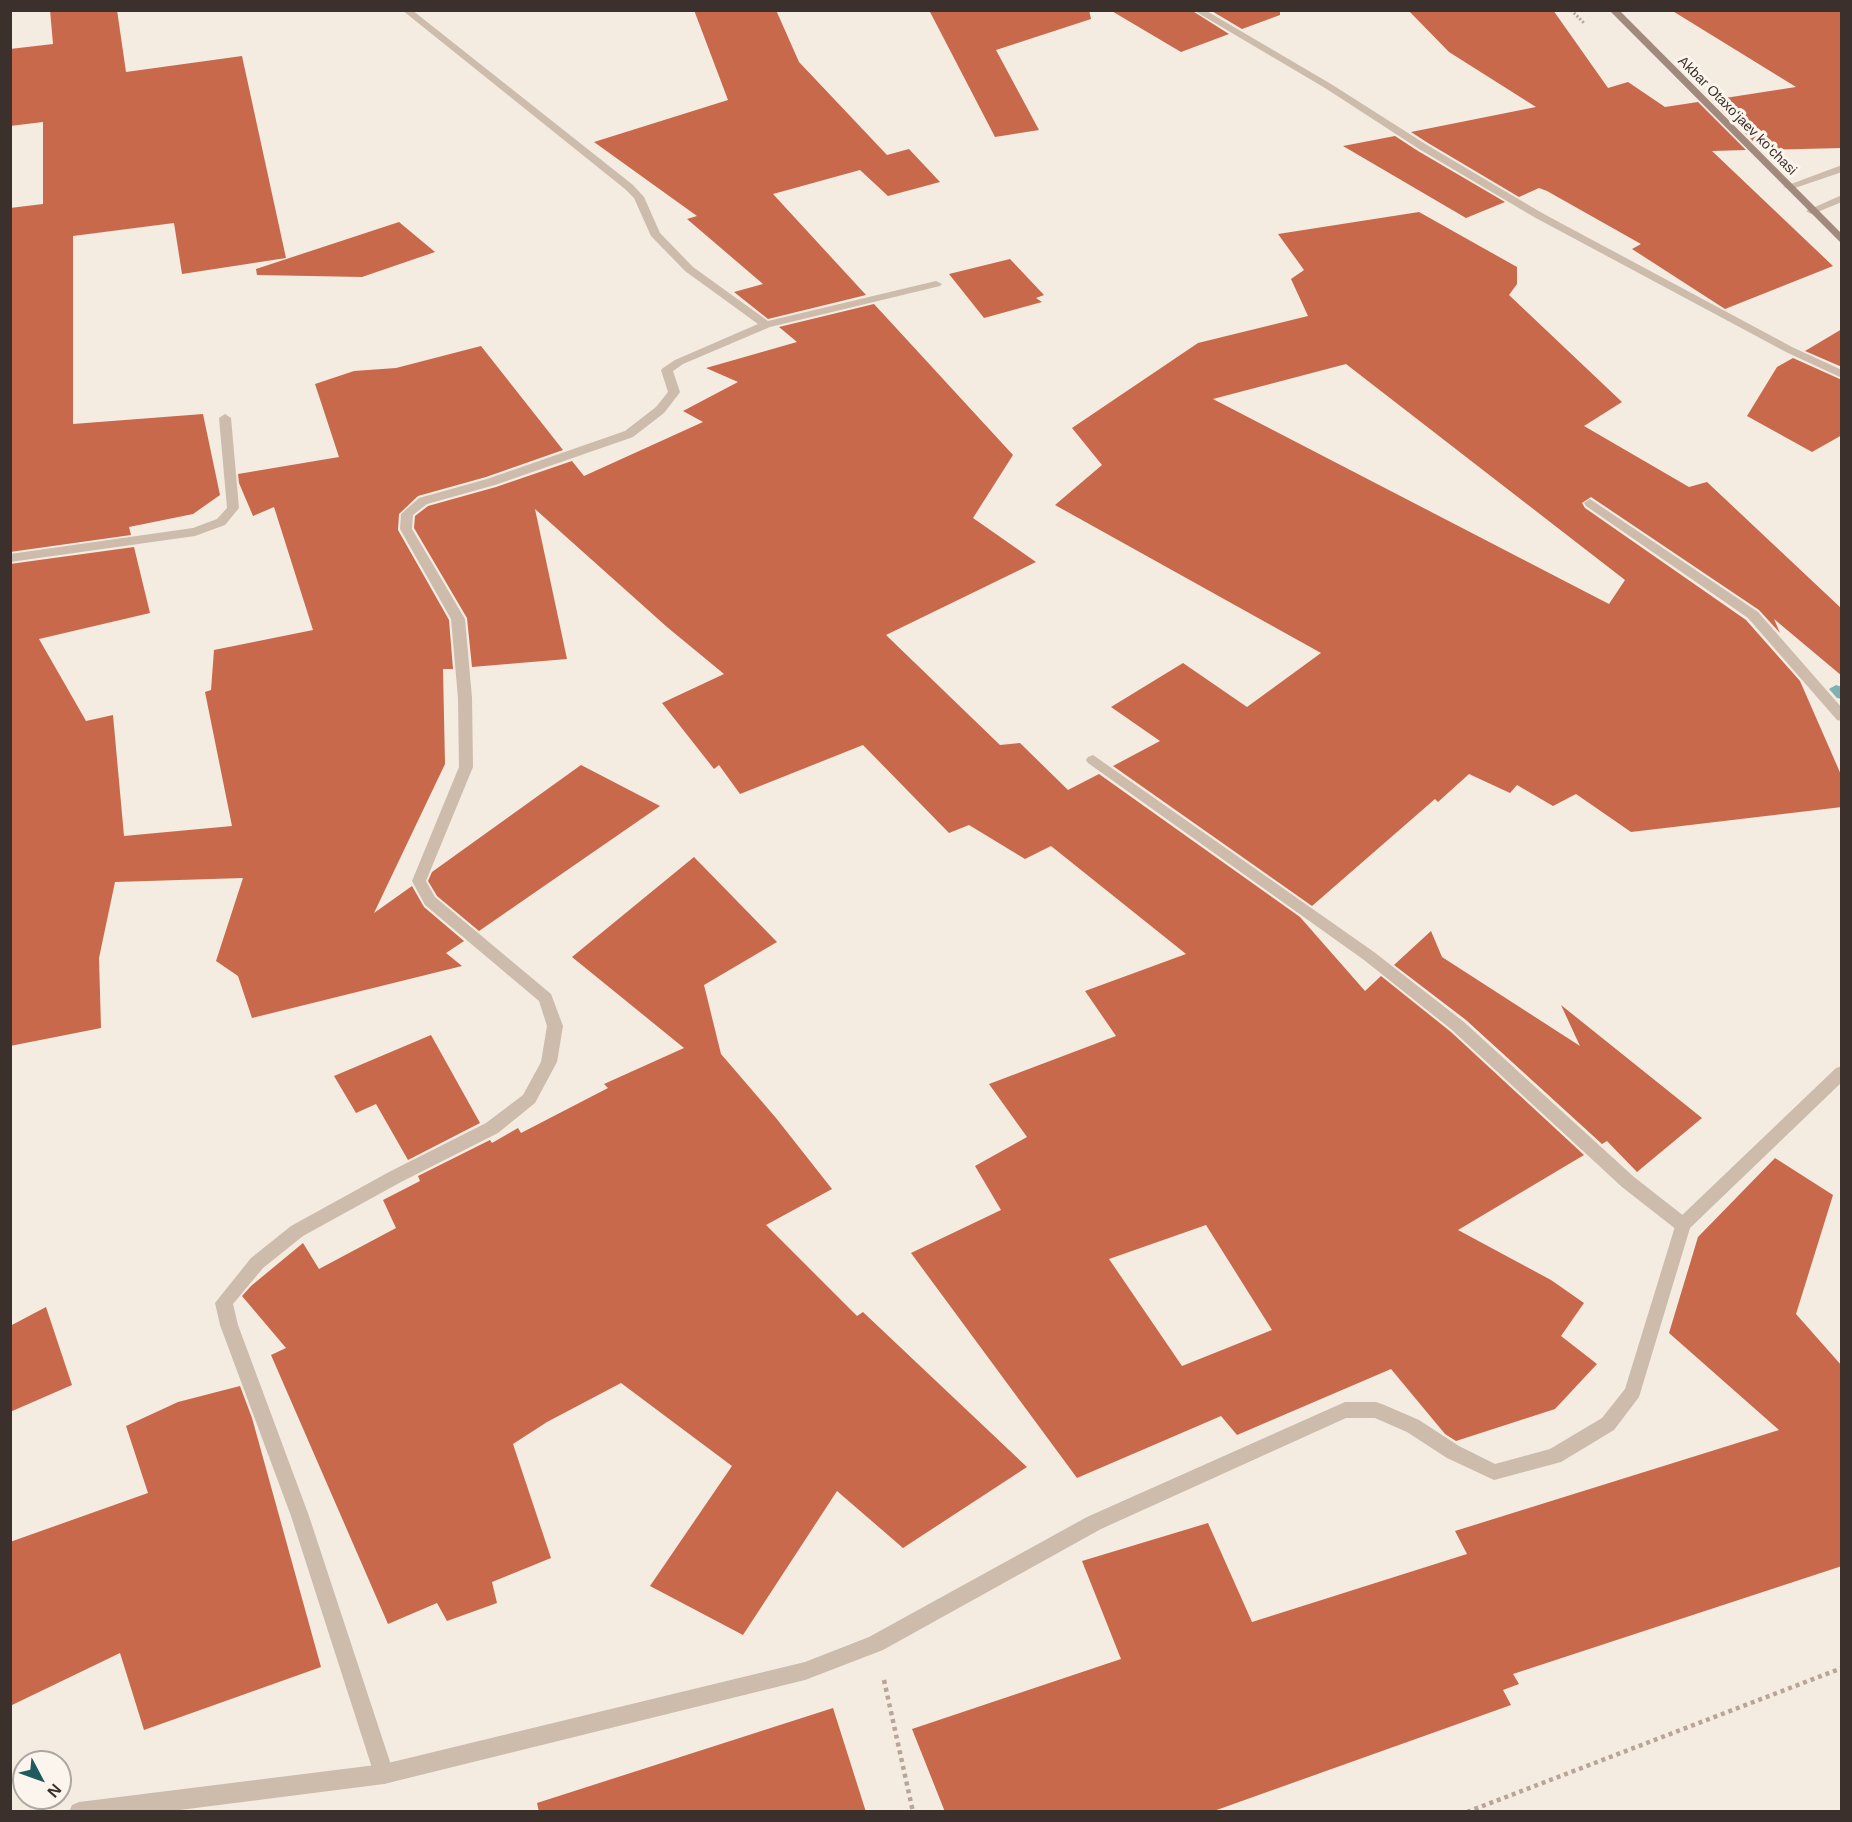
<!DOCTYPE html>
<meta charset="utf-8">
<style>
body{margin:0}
#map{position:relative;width:1852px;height:1822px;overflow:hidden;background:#f4ebe1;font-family:Arial,sans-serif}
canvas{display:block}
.frame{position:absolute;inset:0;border:12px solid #3b302b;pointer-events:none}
.north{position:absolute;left:12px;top:1750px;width:60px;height:60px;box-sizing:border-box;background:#fbf5ee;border:2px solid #aea6a0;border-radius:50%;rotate:131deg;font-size:16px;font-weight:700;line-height:24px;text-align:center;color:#3b302b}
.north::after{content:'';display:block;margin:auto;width:21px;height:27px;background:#1f5a5e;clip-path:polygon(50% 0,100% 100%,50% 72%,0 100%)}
</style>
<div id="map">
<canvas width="1852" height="1822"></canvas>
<div class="frame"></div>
<div class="north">N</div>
</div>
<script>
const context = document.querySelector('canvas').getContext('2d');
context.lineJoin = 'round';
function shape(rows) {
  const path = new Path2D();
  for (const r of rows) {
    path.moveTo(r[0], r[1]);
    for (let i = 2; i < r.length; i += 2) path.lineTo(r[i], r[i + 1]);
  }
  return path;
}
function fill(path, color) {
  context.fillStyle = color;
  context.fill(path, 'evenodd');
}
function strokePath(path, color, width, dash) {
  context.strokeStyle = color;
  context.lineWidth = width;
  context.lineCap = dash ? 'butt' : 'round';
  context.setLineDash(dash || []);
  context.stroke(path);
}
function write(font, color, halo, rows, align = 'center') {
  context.font = font + ' Arial,sans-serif';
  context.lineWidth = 6;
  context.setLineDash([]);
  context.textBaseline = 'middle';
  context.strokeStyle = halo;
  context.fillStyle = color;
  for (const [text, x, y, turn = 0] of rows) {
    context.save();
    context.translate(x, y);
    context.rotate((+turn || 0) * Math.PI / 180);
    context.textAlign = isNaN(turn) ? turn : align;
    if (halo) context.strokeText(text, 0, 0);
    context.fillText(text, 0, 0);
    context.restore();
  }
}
fill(shape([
 [1836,685,1842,687,1842,699,1837,698,1829,689,1836,685]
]), '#7fb0b2');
fill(shape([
 [50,10,117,10,126,72,242,56,286,258,182,274,174,223,73,236,73,424,203,414,220,495,193,514,129,527,131,535,10,552,10,208,43,204,43,122,10,126,10,49,53,44],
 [694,10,776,10,799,62,887,155,909,149,940,182,888,196,860,170,773,194,866,295,768,319,734,292,763,284,687,219,697,216,594,142,728,100],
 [929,10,1089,10,1091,19,996,50,1039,130,995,137],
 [1110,10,1191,10,1229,34,1181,52],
 [1210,10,1280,10,1280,15,1242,29],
 [1408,10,1553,10,1608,88,1628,82,1665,107,1698,102,1746,150,1712,151,1833,266,1725,309,1632,249,1641,244,1547,191,1539,188,1519,197,1428,143,1411,132,1536,107,1449,52],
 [1671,10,1842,10,1842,148,1762,150,1712,100,1796,87],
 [1395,136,1418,151,1505,202,1466,218,1343,146],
 [1419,212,1517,267,1517,284,1509,295,1622,402,1584,426,1689,487,1707,482,1842,609,1842,676,1774,619,1780,633,1759,610,1591,497,1582,503,1585,508,1746,620,1800,681,1842,777,1842,807,1631,832,1576,794,1553,806,1517,785,1510,793,1469,774,1438,802,1435,799,1312,906,1113,766,1160,741,1111,707,1183,663,1247,707,1321,653,1055,505,1102,465,1072,428,1198,343,1308,316,1291,279,1304,270,1278,234],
 [1346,364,1625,580,1609,604,1213,399],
 [399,222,435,252,362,277,257,275,256,269],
 [1010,259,1044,295,1036,298,1042,302,984,318,949,274],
 [874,304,1013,455,973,518,1036,562,886,635,1000,745,1020,743,1068,790,1099,774,1300,917,1365,991,1381,976,1451,1032,1584,1155,1458,1230,1551,1280,1584,1303,1561,1336,1597,1364,1555,1409,1456,1441,1445,1434,1391,1369,1237,1435,1221,1416,1077,1478,911,1253,1001,1210,975,1166,1027,1137,989,1084,1116,1036,1085,991,1186,954,1051,846,1025,859,969,825,949,833,863,745,740,794,719,765,714,769,662,703,724,674,667,627,535,509,567,659,472,667,467,618,414,528,415,516,428,506,496,487,572,461,584,476,703,422,683,411,738,382,706,368,797,342,779,327],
 [1206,1225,1272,1330,1182,1366,1109,1259],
 [1842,329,1842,367,1805,351],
 [481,346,563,450,486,477,418,496,399,514,398,530,449,620,453,669,443,669,445,764,374,913,412,886,424,907,464,941,446,953,462,966,252,1018,238,976,216,961,243,878,115,882,99,958,101,1028,10,1046,10,564,134,547,150,613,39,639,86,721,113,715,124,836,232,826,205,692,211,690,214,650,313,630,274,507,253,516,239,483,238,474,339,457,315,384,354,371,396,368],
 [1793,358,1842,380,1842,435,1812,452,1747,416,1777,367],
 [581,765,660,806,479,931,437,896,428,881,432,872],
 [694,857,777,942,704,985,721,1054,776,1118,832,1189,766,1225,857,1316,863,1312,1027,1467,903,1548,837,1491,743,1635,650,1586,732,1466,621,1383,547,1422,513,1444,551,1558,492,1582,497,1603,447,1621,437,1603,388,1624,271,1355,286,1348,242,1296,251,1286,303,1243,319,1269,396,1228,383,1200,420,1181,418,1176,490,1140,492,1143,518,1128,521,1133,608,1088,604,1084,684,1048,572,957],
 [1431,931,1442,957,1580,1046,1561,1005,1702,1118,1637,1172,1607,1141,1602,1144,1466,1020,1394,965],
 [431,1035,480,1123,408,1160,376,1104,356,1113,334,1076],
 [1775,1158,1833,1195,1796,1314,1842,1366,1842,1566,1513,1674,1519,1684,1503,1690,1511,1705,1211,1812,945,1812,912,1729,1121,1659,1082,1561,1208,1523,1252,1622,1467,1554,1455,1531,1779,1430,1669,1333,1698,1237],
 [46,1307,72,1385,10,1412,10,1326],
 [240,1386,252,1418,321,1667,144,1730,120,1653,10,1706,10,1542,148,1493,126,1426,178,1402],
 [833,1708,866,1812,539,1812,537,1803]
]), '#c8694b');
strokePath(shape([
 [1571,10,1585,24]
]), '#b9a596', 3, [2, 2]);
strokePath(shape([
 [884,1680,913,1812],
 [1467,1812,1842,1668]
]), '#b9a596', 4.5, [4, 4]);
fill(shape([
 [402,10,412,10,633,185,644,197,660,233,693,267,768,321,936,281,942,284,940,286,770,327,683,364,673,371,680,392,678,395,664,413,633,437,495,485,427,504,413,515,412,529,465,619,472,698,473,767,426,881,435,897,551,994,563,1026,557,1062,535,1103,498,1133,401,1182,303,1236,263,1268,233,1304,238,1325,309,1516,394,1774,391,1781,384,1784,377,1781,374,1774,291,1516,220,1325,215,1303,251,1258,291,1226,389,1172,486,1123,523,1095,541,1062,547,1026,539,1001,425,905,412,881,459,767,458,698,451,619,400,529,401,514,419,498,487,479,625,431,656,407,668,392,661,370,663,368,675,360,758,324,685,271,651,236,634,198,625,189,402,10],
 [1193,10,1205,10,1331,84,1427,145,1542,213,1794,348,1842,370,1842,378,1786,352,1534,217,1419,149,1325,88,1193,10],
 [225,414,231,418,239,508,225,525,195,536,10,562,10,554,193,528,217,519,227,508,219,418,225,414],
 [1590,499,1758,612,1842,708,1842,721,1837,720,1748,618,1586,506,1584,503,1590,499],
 [1093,755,1374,952,1464,1022,1634,1177,1689,1220,1691,1225,1689,1230,1683,1232,1677,1230,1622,1187,1452,1030,1364,960,1088,763,1086,760,1088,757,1093,755]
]), '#cdbbac');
fill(shape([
 [1842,165,1842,172,1792,189,1783,187,1842,165],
 [1842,195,1842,202,1815,213,1811,214,1806,211,1842,195],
 [1842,1066,1842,1082,1690,1228,1639,1397,1614,1430,1561,1462,1494,1480,1447,1458,1407,1432,1375,1418,1346,1418,1101,1529,883,1650,805,1680,384,1784,164,1812,69,1812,72,1805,79,1802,384,1764,805,1662,869,1637,1087,1517,1345,1402,1376,1402,1382,1404,1419,1420,1459,1446,1495,1464,1550,1449,1602,1418,1625,1389,1677,1220,1836,1068,1842,1066]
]), '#cdbbac');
fill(shape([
 [1609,10,1619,10,1842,234,1842,244,1609,10]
]), '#a18a7d');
write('14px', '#3b302b', '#fbf5ee', [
 ["Akbar Otaxo‘jaev ko‘chasi",1737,116,45]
]);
</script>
